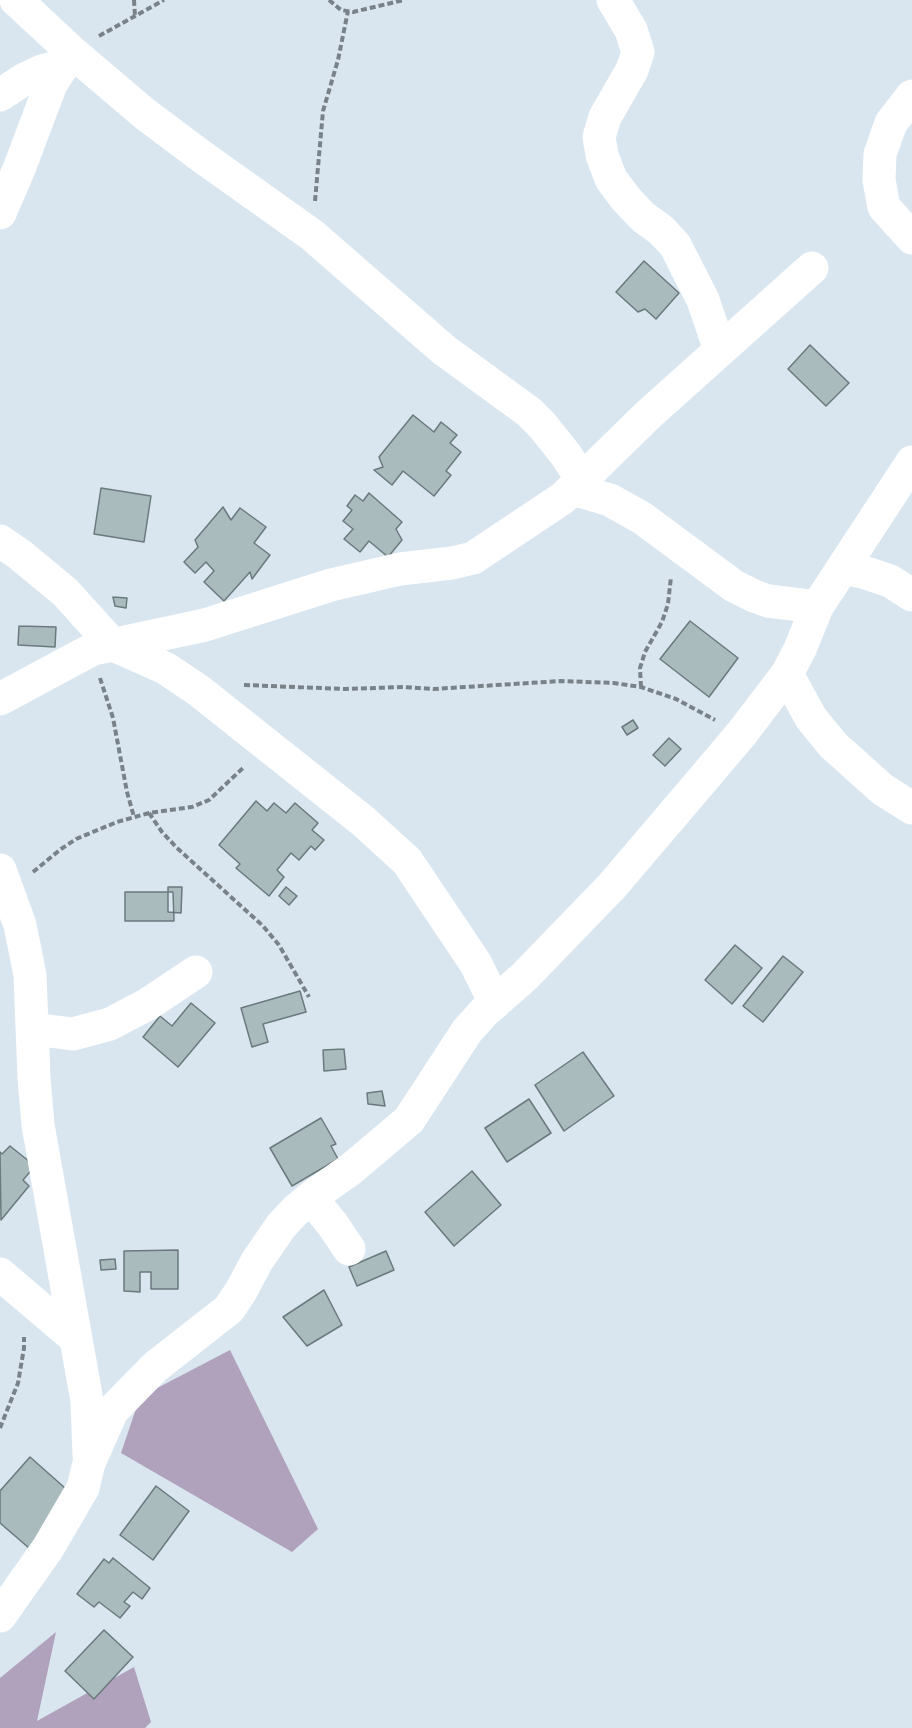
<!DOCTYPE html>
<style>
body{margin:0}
canvas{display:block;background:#d9e6f0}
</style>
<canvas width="912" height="1728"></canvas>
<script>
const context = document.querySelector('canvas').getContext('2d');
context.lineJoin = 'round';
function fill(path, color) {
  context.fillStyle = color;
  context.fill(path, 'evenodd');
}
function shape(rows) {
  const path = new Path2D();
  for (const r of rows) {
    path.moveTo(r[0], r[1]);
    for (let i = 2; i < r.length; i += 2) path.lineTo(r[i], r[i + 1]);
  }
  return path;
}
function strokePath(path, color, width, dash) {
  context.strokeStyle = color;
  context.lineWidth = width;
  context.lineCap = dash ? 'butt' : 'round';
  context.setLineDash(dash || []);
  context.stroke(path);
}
fill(shape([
 [230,1350,318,1529,292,1552,121,1453,140,1397],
 [56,1632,37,1721,134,1667,151,1722,145,1728,0,1728,0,1678]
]), '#b0a1bd');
const building = shape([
 [644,261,679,293,656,319,645,309,638,312,616,292,644,261],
 [810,345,849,383,826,406,788,369,810,345],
 [413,415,434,432,441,422,457,435,450,443,461,452,446,471,451,475,434,496,403,471,392,485,374,470,383,467,379,457,413,415],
 [101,488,151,496,144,542,94,534,101,488],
 [369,493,402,522,396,529,402,540,388,557,369,541,360,552,344,539,353,529,343,521,352,510,347,506,355,495,363,501,369,493],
 [223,507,231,520,240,508,266,527,254,543,270,555,252,579,250,572,224,601,204,582,214,571,206,562,195,573,184,562,198,547,195,540,223,507],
 [113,597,127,598,126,608,115,606,113,597],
 [690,621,738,658,709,697,660,659,690,621],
 [19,626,56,627,55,647,18,645,19,626],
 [633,720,638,728,627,735,622,727,633,720],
 [669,738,681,749,665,766,653,755,669,738],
 [256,801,267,811,274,803,286,813,295,803,318,823,312,830,324,840,315,850,311,846,299,860,291,853,277,870,284,877,269,896,236,868,240,864,219,845,256,801],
 [168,887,182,887,181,913,168,912,168,887],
 [286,887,297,896,289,905,279,896,286,887],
 [125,892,173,892,174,921,125,921,125,892],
 [735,945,762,968,732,1004,705,980,735,945],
 [783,956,803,972,763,1022,743,1006,783,956],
 [300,991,306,1012,263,1024,268,1042,252,1047,241,1008,300,991],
 [191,1003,215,1023,178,1067,143,1037,160,1016,172,1026,191,1003],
 [344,1049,346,1069,324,1071,323,1050,344,1049],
 [583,1052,614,1096,564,1131,535,1085,583,1052],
 [382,1091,385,1106,368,1104,367,1093,382,1091],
 [529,1099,551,1133,507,1162,485,1128,529,1099],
 [321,1118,336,1144,331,1146,338,1159,292,1186,270,1148,321,1118],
 [10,1146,35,1166,23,1180,29,1186,1,1220,0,1152,2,1154,10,1146],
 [472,1171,501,1205,454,1246,425,1212,472,1171],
 [178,1250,178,1289,151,1289,151,1272,140,1272,140,1292,124,1291,124,1251,178,1250],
 [386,1251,394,1270,357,1286,349,1267,386,1251],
 [115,1259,116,1269,101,1270,100,1260,115,1259],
 [324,1290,342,1325,307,1346,283,1317,324,1290],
 [30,1457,74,1496,29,1548,0,1523,0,1491,30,1457],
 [156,1486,189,1511,153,1560,120,1535,156,1486],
 [113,1558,150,1588,142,1599,133,1592,124,1602,130,1606,120,1618,99,1602,94,1607,77,1594,104,1559,109,1563,113,1558],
 [104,1630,133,1657,94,1699,65,1671,104,1630]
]);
fill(building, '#aabbbe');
strokePath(building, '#6a7a7d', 1.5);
strokePath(shape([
 [134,0,135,17],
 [329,0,341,10,353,12,404,0],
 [99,36,164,0],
 [315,201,323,111,338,60,348,11],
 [100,678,113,718,127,792,134,817],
 [244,685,345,689,404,687,433,689,561,681,614,683,641,687,676,699,715,720],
 [641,687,640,668,645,652,662,622,668,604,671,577],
 [149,813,162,832,177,848,263,926,279,945,309,997],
 [33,872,61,849,76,839,117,822,149,813,192,807,209,800,244,767],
 [0,1428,18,1383,24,1348,24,1337]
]), '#7a8289', 4, [6, 3]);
strokePath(shape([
 [16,0,72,52,145,114,201,156,312,235,444,350,529,412,542,425,566,455,583,481],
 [613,0,631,30,638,52,632,70,605,117,599,137,602,155,611,179,626,199,643,217,661,230,675,245,703,300,720,350],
 [0,95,23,80,42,71,64,65],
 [912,96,891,123,880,154,879,180,884,207,912,238],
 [0,213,19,169,51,84,72,52],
 [573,489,610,500,642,518,734,586,754,596,768,601,817,607],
 [0,541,19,554,65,592,113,645,165,668,198,690,363,821,407,861,476,964,495,1003],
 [843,568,866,573,890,581,912,595],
 [787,674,811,718,833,745,882,789,912,808],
 [0,699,93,649,205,625,331,585,400,569,452,563,473,558,563,498,649,414,812,268],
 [0,870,20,925,30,975,34,1078,38,1125,87,1401,89,1455],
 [33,1029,73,1034,110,1024,148,1004,196,972],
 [311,1198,333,1225,349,1249],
 [0,1274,74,1337],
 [0,1616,48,1548,83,1488,89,1463,112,1411,155,1367,229,1309,241,1291,257,1261,281,1226,295,1211,313,1196,351,1169,409,1120,467,1031,485,1011,524,977,612,886,704,778,742,733,787,674,800,649,817,607,912,462]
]), '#fff', 33);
</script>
